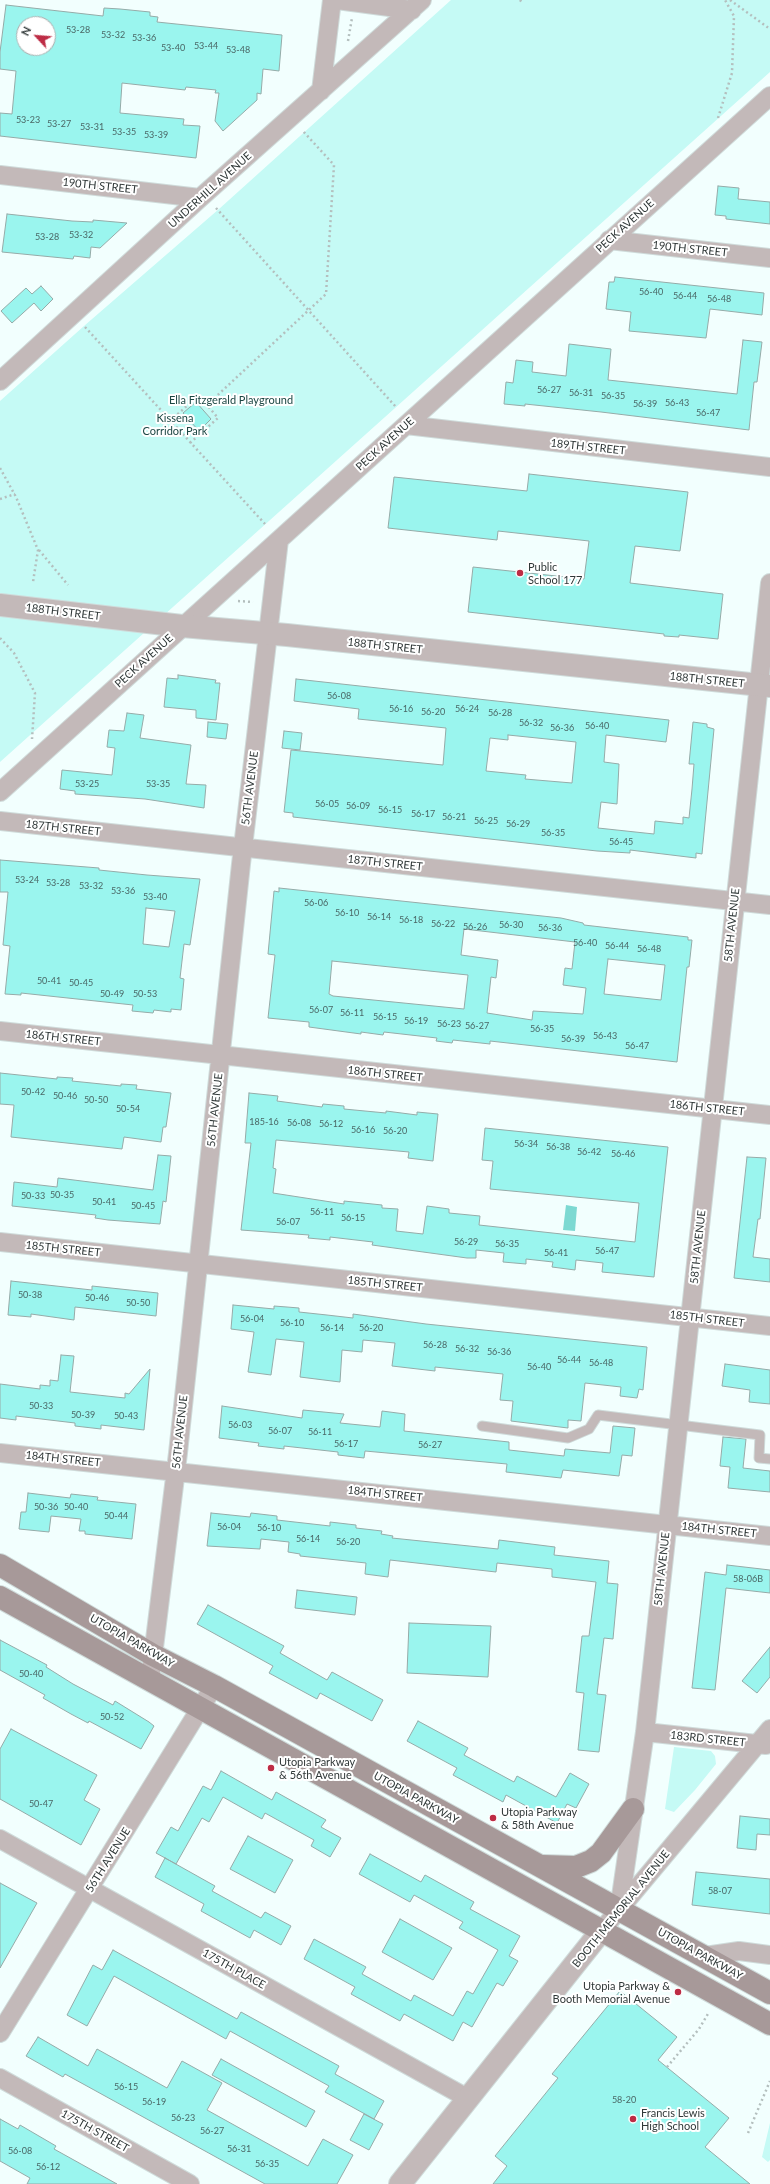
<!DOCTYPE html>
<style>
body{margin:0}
#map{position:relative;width:770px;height:2184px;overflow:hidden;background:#f2fffe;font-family:Lato,sans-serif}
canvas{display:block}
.north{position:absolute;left:16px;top:16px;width:40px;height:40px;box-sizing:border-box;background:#fff;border:1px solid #acafaf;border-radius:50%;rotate:296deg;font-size:11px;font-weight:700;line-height:16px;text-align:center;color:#303838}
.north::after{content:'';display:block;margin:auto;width:14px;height:18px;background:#bd2c45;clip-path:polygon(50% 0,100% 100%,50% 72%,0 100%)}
</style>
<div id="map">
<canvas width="770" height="2184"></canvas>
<div class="north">N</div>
</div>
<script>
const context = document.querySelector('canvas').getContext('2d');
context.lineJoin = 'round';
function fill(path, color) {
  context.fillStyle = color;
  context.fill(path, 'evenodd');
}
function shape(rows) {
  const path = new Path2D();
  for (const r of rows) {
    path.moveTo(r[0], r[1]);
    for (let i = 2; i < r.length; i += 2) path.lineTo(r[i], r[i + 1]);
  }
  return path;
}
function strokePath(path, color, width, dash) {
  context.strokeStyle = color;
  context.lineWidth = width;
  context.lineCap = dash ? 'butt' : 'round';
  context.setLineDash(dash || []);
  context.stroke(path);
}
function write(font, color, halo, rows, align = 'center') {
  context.font = font + ' Lato,sans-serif';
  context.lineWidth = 4;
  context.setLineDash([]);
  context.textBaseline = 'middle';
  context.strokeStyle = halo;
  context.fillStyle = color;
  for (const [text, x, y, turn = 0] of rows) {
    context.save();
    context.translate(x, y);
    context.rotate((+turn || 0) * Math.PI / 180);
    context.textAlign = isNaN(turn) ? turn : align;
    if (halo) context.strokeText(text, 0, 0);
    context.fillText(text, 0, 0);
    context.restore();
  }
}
fill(shape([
 [451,0,770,0,770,72,0,762,0,401,84,326,219,209],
 [674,1747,711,1751,715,1756,716,1764,695,1790,674,1812,665,1809],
 [770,2123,770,2160,768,2162,762,2157]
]), '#c5faf5');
fill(shape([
 [566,1205,577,1207,575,1231,563,1230]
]), '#7dd9d2');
const building = shape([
 [6,5,103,16,104,8,120,9,150,12,150,16,158,17,157,22,282,35,279,71,263,69,261,94,257,93,257,100,223,131,215,121,219,93,215,93,216,90,186,87,185,90,122,83,120,113,184,119,183,125,200,126,196,158,0,136,0,113,12,114,16,71,0,69,0,52,6,5],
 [24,24,48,24,48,48,24,48,24,24],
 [718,186,739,188,738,199,770,202,770,224,726,219,726,216,715,215,718,186],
 [7,214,72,221,93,222,93,220,127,223,100,248,91,247,90,258,74,256,73,259,2,252,7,214],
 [615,277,764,293,762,315,710,309,706,338,629,331,631,312,606,309,609,282,614,282,615,277],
 [41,286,53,299,41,311,34,303,12,323,1,311,26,288,32,294,41,286],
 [743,340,762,342,757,382,754,382,749,430,601,412,525,404,525,406,504,404,506,382,513,383,516,360,533,362,532,372,566,376,569,344,611,349,608,380,737,394,743,340],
 [196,402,211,419,199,431,183,413,196,402],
 [529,474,688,492,680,551,635,546,630,583,723,594,718,639,679,635,679,637,664,636,664,634,468,612,473,567,584,579,589,541,498,531,497,540,388,528,394,477,527,491,529,474],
 [178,675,216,680,215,683,220,683,216,720,196,718,196,710,164,707,167,678,178,679,178,675],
 [296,679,669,720,666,742,606,735,604,762,619,764,617,804,601,802,598,828,654,834,655,821,683,824,683,817,689,818,692,789,694,764,689,764,693,722,707,724,707,727,714,729,702,854,696,853,696,858,630,850,630,853,597,851,293,817,293,813,284,812,291,750,443,765,446,728,358,719,359,709,294,701,296,679],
 [508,735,576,742,572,783,525,779,526,775,486,771,490,738,508,740,508,735],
 [127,713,144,715,140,738,191,745,186,784,206,785,204,808,145,799,75,794,75,791,60,789,62,770,112,775,115,748,107,747,109,730,124,731,127,713],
 [208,722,228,724,226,739,207,737,208,722],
 [284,731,302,733,300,750,282,748,284,731],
 [0,860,99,868,99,870,147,875,200,879,190,945,184,944,180,978,184,979,181,1010,171,1009,171,1012,154,1010,153,1013,132,1011,133,1005,21,993,21,995,5,994,10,946,3,945,8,892,0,892,0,860],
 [146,908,175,911,169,947,143,944,146,908],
 [279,888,561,918,583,923,584,925,688,937,688,940,692,940,689,967,687,967,677,1062,490,1041,490,1044,453,1040,452,1043,436,1041,437,1038,384,1032,383,1035,361,1032,361,1034,309,1027,309,1022,268,1018,275,955,268,954,274,891,279,892,279,888],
 [464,929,575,942,572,969,565,968,563,985,586,988,583,1014,533,1011,532,1020,487,1013,491,977,496,978,498,960,461,955,464,929],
 [608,959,665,965,661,1000,604,994,608,959],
 [332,961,468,975,464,1009,333,996,329,994,332,961],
 [0,1073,57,1079,57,1077,73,1078,72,1081,121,1086,121,1084,137,1085,136,1089,171,1093,166,1127,163,1127,161,1142,124,1137,122,1149,11,1137,14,1105,0,1104,0,1073],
 [249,1093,278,1096,277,1101,322,1107,323,1104,344,1106,344,1109,386,1113,386,1111,417,1115,417,1112,438,1114,433,1161,408,1158,409,1152,276,1140,273,1168,276,1169,273,1193,344,1204,344,1201,382,1205,382,1208,398,1209,396,1231,423,1234,427,1206,449,1209,449,1213,480,1216,479,1225,635,1242,639,1203,490,1189,493,1161,482,1160,485,1128,668,1147,654,1277,602,1272,603,1263,576,1260,575,1270,552,1267,553,1262,526,1259,526,1264,503,1262,504,1253,476,1250,476,1258,467,1258,372,1245,373,1242,330,1237,330,1240,308,1238,309,1235,241,1230,251,1143,245,1143,249,1093],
 [158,1155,171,1156,166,1202,163,1201,160,1224,108,1220,95,1218,96,1215,12,1206,14,1182,57,1187,58,1178,153,1190,158,1155],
 [747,1157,766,1158,760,1219,758,1219,753,1257,770,1259,770,1282,734,1278,747,1157],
 [11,1281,92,1290,92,1286,158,1293,156,1316,75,1307,74,1320,31,1314,31,1317,8,1315,11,1281],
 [233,1305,274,1309,274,1306,287,1307,299,1308,299,1312,327,1315,353,1318,353,1314,426,1324,647,1347,643,1390,639,1389,637,1398,620,1396,621,1387,585,1383,581,1421,568,1420,568,1428,511,1421,513,1401,500,1400,503,1374,435,1367,435,1371,392,1366,395,1343,363,1340,362,1352,342,1350,340,1382,300,1377,304,1342,276,1339,271,1375,248,1372,254,1332,231,1329,233,1305],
 [61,1355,74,1356,70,1392,125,1398,125,1393,129,1394,150,1369,144,1430,101,1425,101,1429,75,1426,75,1423,16,1416,16,1420,0,1418,0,1384,40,1389,40,1385,50,1386,50,1380,58,1381,61,1355],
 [725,1364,770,1370,770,1404,749,1402,750,1390,722,1386,725,1364],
 [222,1406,302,1418,303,1410,344,1414,340,1423,380,1427,382,1411,405,1414,404,1431,509,1442,509,1450,564,1456,565,1449,610,1453,613,1426,635,1428,632,1456,622,1455,619,1476,563,1470,561,1478,506,1472,507,1464,365,1451,364,1458,338,1455,338,1452,284,1446,284,1449,258,1446,259,1443,219,1438,222,1406],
 [723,1437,746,1439,743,1468,770,1471,770,1492,728,1488,730,1467,720,1466,723,1437],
 [28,1493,70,1498,71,1494,98,1497,97,1500,136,1504,132,1539,85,1534,85,1531,79,1531,81,1519,51,1516,49,1532,19,1529,21,1512,26,1512,28,1493],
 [211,1513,250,1517,251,1513,277,1516,277,1520,330,1526,330,1522,356,1525,356,1528,382,1531,381,1534,393,1536,392,1538,498,1549,499,1540,555,1547,554,1555,609,1561,607,1583,618,1584,613,1639,604,1638,597,1694,606,1695,599,1752,578,1750,584,1693,576,1692,582,1636,589,1636,596,1582,552,1577,552,1569,497,1563,496,1572,390,1560,388,1577,365,1574,366,1563,300,1556,300,1554,288,1552,289,1542,261,1539,260,1549,207,1546,211,1513],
 [727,1565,770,1570,770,1593,726,1588,715,1690,692,1688,705,1572,726,1575,727,1565],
 [297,1590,357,1597,355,1615,295,1608,297,1590],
 [208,1605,284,1646,280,1653,327,1680,332,1672,383,1700,372,1721,320,1693,317,1699,269,1673,273,1666,197,1624,208,1605],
 [409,1623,491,1626,488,1677,407,1673,409,1623],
 [0,1640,47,1665,46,1667,73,1684,113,1705,115,1701,149,1722,154,1726,141,1749,89,1721,88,1723,71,1714,43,1698,45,1695,0,1670,0,1640],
 [770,1647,770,1677,757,1693,742,1681,770,1647],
 [418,1721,468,1748,464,1755,514,1782,517,1776,556,1797,570,1773,589,1784,576,1808,567,1804,557,1823,506,1795,503,1802,453,1775,457,1768,407,1741,418,1721],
 [11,1729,97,1775,84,1800,100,1809,81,1845,0,1799,0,1749,11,1729],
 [221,1771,272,1800,276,1792,326,1820,321,1827,341,1838,330,1857,311,1846,314,1840,265,1813,262,1819,223,1797,209,1822,202,1818,176,1864,156,1853,171,1827,178,1831,203,1786,211,1790,221,1771],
 [740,1816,770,1819,770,1835,757,1834,756,1850,737,1848,740,1816],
 [248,1836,293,1860,275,1893,230,1869,248,1836],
 [370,1854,421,1882,425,1875,474,1902,470,1909,520,1936,509,1956,518,1961,503,1986,497,1983,472,2027,463,2022,453,2041,404,2014,400,2021,351,1994,355,1987,304,1959,314,1939,366,1967,362,1974,411,2001,414,1995,453,2016,467,1991,473,1994,498,1950,459,1928,463,1922,414,1895,410,1902,359,1874,370,1854],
 [165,1858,215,1886,212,1891,261,1918,265,1912,291,1926,281,1945,254,1930,250,1938,201,1911,204,1904,155,1877,165,1858],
 [696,1872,770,1879,770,1914,692,1905,696,1872],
 [0,1883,37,1903,0,1968,0,1883],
 [400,1919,452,1948,433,1980,382,1952,400,1919],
 [113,1950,237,2019,241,2012,339,2066,335,2074,384,2101,374,2119,325,2092,329,2086,230,2031,226,2039,114,1976,87,2026,67,2015,93,1965,102,1970,113,1950],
 [620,1991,677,2037,658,2060,729,2118,705,2147,750,2184,493,2184,507,2166,495,2156,558,2078,552,2074,620,1991],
 [38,2037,88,2066,97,2049,167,2088,182,2061,222,2083,207,2110,308,2166,323,2139,353,2155,337,2184,265,2184,65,2074,63,2077,26,2056,38,2037],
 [221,2059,315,2111,306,2127,212,2075,221,2059],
 [364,2114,383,2124,369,2150,350,2140,364,2114],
 [0,2119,18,2129,20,2125,56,2146,54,2149,117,2184,27,2184,30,2178,0,2161,0,2119]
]);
fill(building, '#9af5ee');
strokePath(building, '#95aba8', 1);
const service = shape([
 [482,1426,568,1438,589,1429,598,1415,760,1435,759,1458,770,1459]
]);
const minor = shape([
 [337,0,412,10],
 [321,91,332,0],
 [0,175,200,198],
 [609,240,770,258],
 [0,381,200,198,422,0],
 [406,425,770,467],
 [0,792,770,96],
 [0,821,770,905],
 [0,1031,770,1115],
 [0,1242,770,1326],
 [0,1453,770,1536],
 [150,1680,178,1453,241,864,279,540],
 [645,1732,766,1745],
 [0,1839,469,2099],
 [619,1910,645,1732,770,583],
 [602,1930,770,1729],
 [705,1956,739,1951,770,1955],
 [0,2033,214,1686],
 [0,2078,190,2184]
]);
const tertiary = shape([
 [0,605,182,626,287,635,770,686],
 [400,2184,602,1930]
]);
const secondary = shape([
 [0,1565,153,1655,214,1686,770,1993],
 [0,1597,770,2024],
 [543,1866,576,1867,591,1861,601,1853,633,1809]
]);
strokePath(service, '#cfdbda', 11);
strokePath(minor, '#cfdbda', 20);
strokePath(tertiary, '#cfdbda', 24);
strokePath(secondary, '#cfdbda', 24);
strokePath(shape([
 [520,0,523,4],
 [730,0,770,29],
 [348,41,352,18],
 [718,118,732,73,734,16,725,0],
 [216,208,396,407],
 [85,327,265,524],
 [170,421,198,396,207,405,326,294,334,165,302,130],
 [190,443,218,418,207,405],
 [0,468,16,497,38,550,33,582],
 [0,499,15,494],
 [39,550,68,585],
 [238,601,253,602],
 [0,638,14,653,35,693,32,739],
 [667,2067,699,2029,709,2012],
 [748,2133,770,2081]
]), '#b4bfbe', 2.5, [2, 3]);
strokePath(service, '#c3b9b9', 9);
strokePath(minor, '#c3b9b9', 18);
strokePath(tertiary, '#c3b9b9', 22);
strokePath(secondary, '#a79999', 22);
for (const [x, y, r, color] of [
 [520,573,4,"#bd2c45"],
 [271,1768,4,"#bd2c45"],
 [493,1818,4,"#bd2c45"],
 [678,1992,4,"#bd2c45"],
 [633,2119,4,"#bd2c45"]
]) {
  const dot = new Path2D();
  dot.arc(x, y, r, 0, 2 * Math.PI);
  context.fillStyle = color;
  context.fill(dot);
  strokePath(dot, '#fff', 1.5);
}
write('9px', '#4a6766', null, [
 ["53-28",78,30],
 ["53-32",113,35],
 ["53-36",144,38],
 ["53-44",206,46],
 ["53-40",173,48],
 ["53-48",238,50],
 ["53-23",28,120],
 ["53-27",59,124],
 ["53-31",92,127],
 ["53-35",124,132],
 ["53-39",156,135],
 ["53-32",81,235],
 ["53-28",47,237],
 ["56-40",651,292],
 ["56-44",685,296],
 ["56-48",719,299],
 ["56-27",549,390],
 ["56-31",581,393],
 ["56-35",613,396],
 ["56-43",677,403],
 ["56-39",645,404],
 ["56-47",708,413],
 ["56-08",339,696],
 ["56-16",401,709],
 ["56-24",467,709],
 ["56-20",433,712],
 ["56-28",500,713],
 ["56-32",531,723],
 ["56-40",597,726],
 ["56-36",562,728],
 ["53-25",87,784],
 ["53-35",158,784],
 ["56-05",327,804],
 ["56-09",358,806],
 ["56-15",390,810],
 ["56-17",423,814],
 ["56-21",454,817],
 ["56-25",486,821],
 ["56-29",518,824],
 ["56-35",553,833],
 ["56-45",621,842],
 ["53-24",27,880],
 ["53-28",58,883],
 ["53-32",91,886],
 ["53-36",123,891],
 ["53-40",155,897],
 ["56-06",316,903],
 ["56-10",347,913],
 ["56-14",379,917],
 ["56-18",411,920],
 ["56-22",443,924],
 ["56-30",511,925],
 ["56-26",475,927],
 ["56-36",550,928],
 ["56-40",585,943],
 ["56-44",617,946],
 ["56-48",649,949],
 ["50-41",49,981],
 ["50-45",81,983],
 ["50-49",112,994],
 ["50-53",145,994],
 ["56-07",321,1010],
 ["56-11",352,1013],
 ["56-15",385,1017],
 ["56-19",416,1021],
 ["56-23",449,1024],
 ["56-27",477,1026],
 ["56-35",542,1029],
 ["56-43",605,1036],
 ["56-39",573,1039],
 ["56-47",637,1046],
 ["50-42",33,1092],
 ["50-46",65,1096],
 ["50-50",96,1100],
 ["50-54",128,1109],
 ["185-16",264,1122],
 ["56-08",299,1123],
 ["56-12",331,1124],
 ["56-16",363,1130],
 ["56-20",395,1131],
 ["56-34",526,1144],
 ["56-38",558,1147],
 ["56-42",589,1152],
 ["56-46",623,1154],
 ["50-35",62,1195],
 ["50-33",33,1196],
 ["50-41",104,1202],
 ["50-45",143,1206],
 ["56-11",322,1212],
 ["56-15",353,1218],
 ["56-07",288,1222],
 ["56-29",466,1242],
 ["56-35",507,1244],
 ["56-47",607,1251],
 ["56-41",556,1253],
 ["50-38",30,1295],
 ["50-46",97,1298],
 ["50-50",138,1303],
 ["56-04",252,1319],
 ["56-10",292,1323],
 ["56-14",332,1328],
 ["56-20",371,1328],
 ["56-28",435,1345],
 ["56-32",467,1349],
 ["56-36",499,1352],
 ["56-44",569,1360],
 ["56-48",601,1363],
 ["56-40",539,1367],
 ["50-33",41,1406],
 ["50-39",83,1415],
 ["50-43",126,1416],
 ["56-03",240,1425],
 ["56-07",280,1431],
 ["56-11",320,1432],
 ["56-17",346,1444],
 ["56-27",430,1445],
 ["50-36",46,1507],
 ["50-40",76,1507],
 ["50-44",116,1516],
 ["56-04",229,1527],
 ["56-10",269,1528],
 ["56-14",308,1539],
 ["56-20",348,1542],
 ["58-06B",748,1579],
 ["50-40",31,1674],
 ["50-52",112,1717],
 ["50-47",41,1804],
 ["58-07",720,1891],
 ["56-15",126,2087],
 ["58-20",624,2100],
 ["56-19",154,2102],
 ["56-23",183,2118],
 ["56-27",212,2131],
 ["56-31",239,2149],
 ["56-08",20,2151],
 ["56-35",267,2164],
 ["56-12",48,2167]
]);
write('11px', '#303838', '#fff', [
 ["190TH STREET",100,186,6],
 ["UNDERHILL AVENUE",210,190,-42],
 ["PECK AVENUE",625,226,-42],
 ["190TH STREET",690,249,6],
 ["PECK AVENUE",385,444,-42],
 ["189TH STREET",588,447,6],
 ["188TH STREET",63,612,7],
 ["188TH STREET",385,646,6],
 ["PECK AVENUE",144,661,-42],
 ["188TH STREET",707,680,6],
 ["56TH AVENUE",250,788,-83],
 ["187TH STREET",63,828,6],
 ["187TH STREET",385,863,6],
 ["58TH AVENUE",732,925,-84],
 ["186TH STREET",63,1038,6],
 ["186TH STREET",385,1074,6],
 ["186TH STREET",707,1108,6],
 ["56TH AVENUE",215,1110,-84],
 ["58TH AVENUE",698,1247,-84],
 ["185TH STREET",63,1249,6],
 ["185TH STREET",385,1284,6],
 ["185TH STREET",707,1319,7],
 ["56TH AVENUE",180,1432,-84],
 ["184TH STREET",63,1459,6],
 ["184TH STREET",385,1494,6],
 ["184TH STREET",719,1530,6],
 ["58TH AVENUE",662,1569,-84],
 ["UTOPIA PARKWAY",132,1641,30],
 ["183RD STREET",708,1739,6],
 ["UTOPIA PARKWAY",416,1798,29],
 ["56TH AVENUE",108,1860,-58],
 ["BOOTH MEMORIAL AVENUE",621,1909,-51],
 ["UTOPIA PARKWAY",700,1954,29],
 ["175TH PLACE",234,1969,29],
 ["175TH STREET",95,2131,29]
]);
write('11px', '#1b4643', '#fff', [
 ["Ella Fitzgerald Playground",231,400],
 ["Kissena",175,418],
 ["Corridor Park",175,431]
]);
write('11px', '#303838', '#fff', [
 ["Public",528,567],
 ["School 177",528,580],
 ["Utopia Parkway",279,1762],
 ["& 56th Avenue",279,1775],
 ["Utopia Parkway",501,1812],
 ["& 58th Avenue",501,1825],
 ["Utopia Parkway &",670,1986,"right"],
 ["Booth Memorial Avenue",670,1999,"right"],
 ["Francis Lewis",641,2113],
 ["High School",641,2126]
], 'left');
</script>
